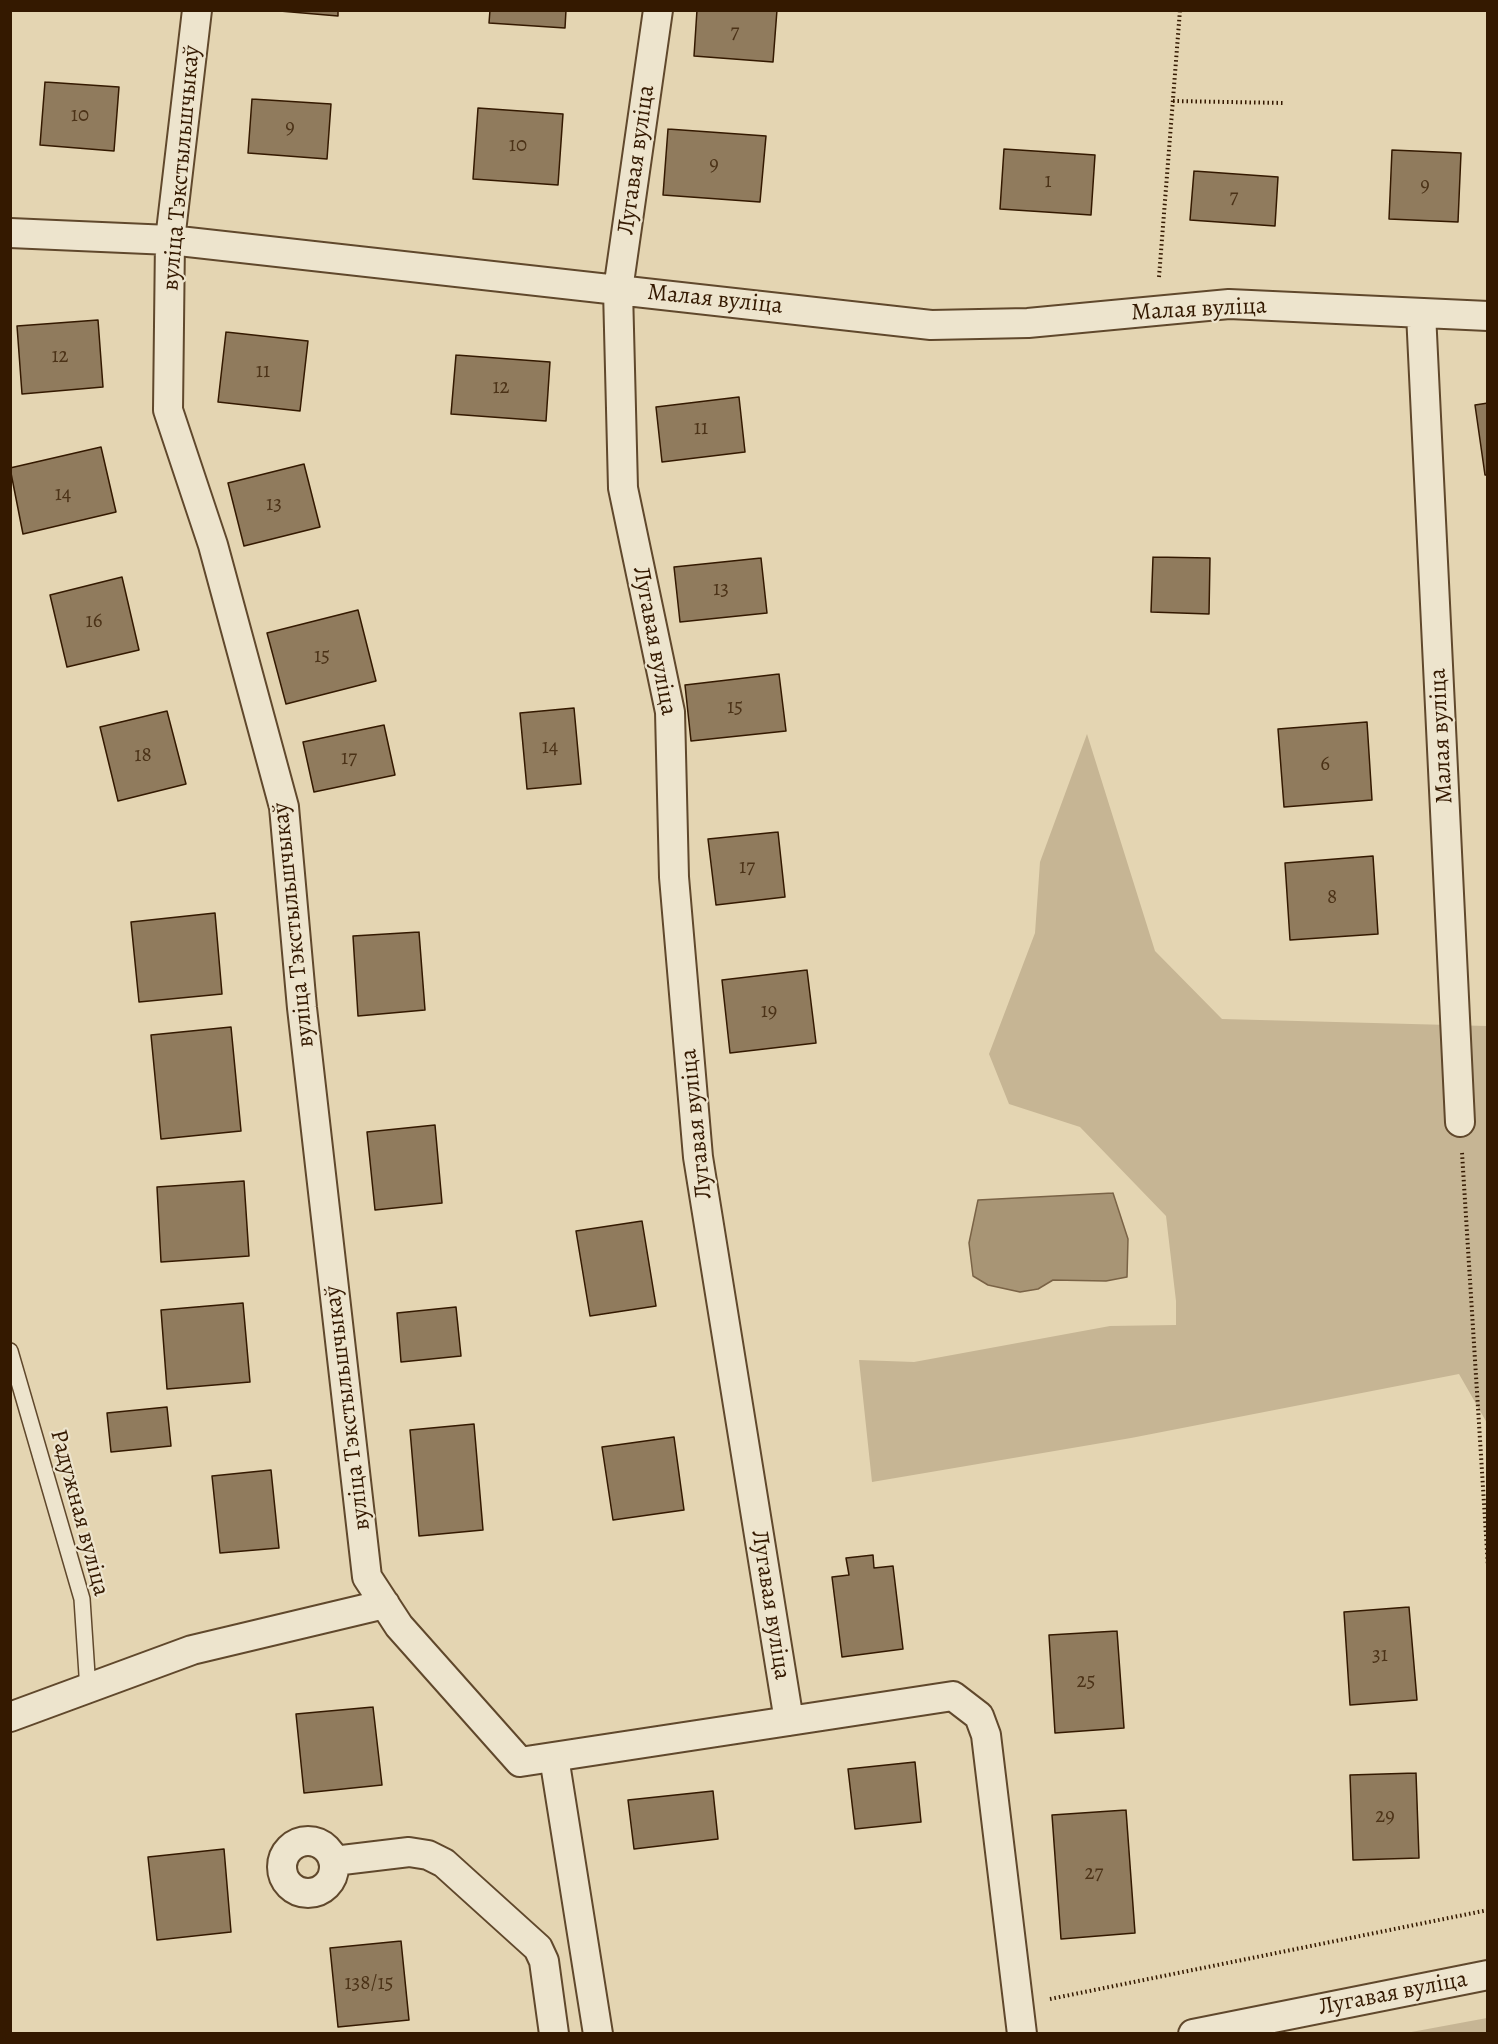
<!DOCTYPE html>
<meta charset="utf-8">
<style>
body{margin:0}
#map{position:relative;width:1498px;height:2044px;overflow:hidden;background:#e4d5b2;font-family:Alegreya,serif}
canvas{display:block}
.frame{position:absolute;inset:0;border:12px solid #341900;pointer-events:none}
</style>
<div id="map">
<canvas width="1498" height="2044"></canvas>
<div class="frame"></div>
</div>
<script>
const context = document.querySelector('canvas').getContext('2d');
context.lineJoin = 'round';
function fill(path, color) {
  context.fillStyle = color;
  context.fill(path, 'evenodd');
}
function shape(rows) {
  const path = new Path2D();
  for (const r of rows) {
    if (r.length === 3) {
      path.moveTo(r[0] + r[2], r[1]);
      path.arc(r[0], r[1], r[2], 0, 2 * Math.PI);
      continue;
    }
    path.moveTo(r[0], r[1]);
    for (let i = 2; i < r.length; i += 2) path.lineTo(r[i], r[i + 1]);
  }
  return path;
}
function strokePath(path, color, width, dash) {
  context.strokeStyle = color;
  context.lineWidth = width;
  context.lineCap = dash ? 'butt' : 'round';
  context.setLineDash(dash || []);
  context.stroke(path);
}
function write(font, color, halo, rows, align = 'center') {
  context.font = font + ' Alegreya,serif';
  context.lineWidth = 4.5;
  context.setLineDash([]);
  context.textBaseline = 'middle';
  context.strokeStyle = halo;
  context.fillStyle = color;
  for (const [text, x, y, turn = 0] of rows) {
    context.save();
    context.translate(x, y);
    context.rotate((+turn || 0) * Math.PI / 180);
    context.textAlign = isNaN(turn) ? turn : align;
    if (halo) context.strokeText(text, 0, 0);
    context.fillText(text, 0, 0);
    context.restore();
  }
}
fill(shape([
 [1087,734,1155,951,1222,1019,1487,1026,1487,1423,1459,1374,1131,1438,872,1482,859,1360,914,1362,1110,1326,1176,1325,1176,1301,1166,1216,1080,1127,1009,1104,989,1054,1035,933,1040,862],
 [1487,2018,1487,2033,1406,2033]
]), '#c6b594');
const water = shape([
 [1113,1193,1128,1239,1127,1277,1106,1281,1053,1280,1038,1289,1020,1292,988,1285,973,1276,969,1243,978,1200,1113,1193]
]);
fill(water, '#a89575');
strokePath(water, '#7a6346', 1.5);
const building = shape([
 [268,10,338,10,338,16,268,10],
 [490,10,566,10,565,28,489,23,490,10],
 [697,10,777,10,773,62,694,56,697,10],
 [45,82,119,87,114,151,40,145,45,82],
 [252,99,331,104,327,159,248,153,252,99],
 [478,108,563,114,558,185,473,179,478,108],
 [668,129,766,136,760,202,663,195,668,129],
 [1004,149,1095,155,1091,215,1000,209,1004,149],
 [1392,150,1461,153,1458,222,1389,219,1392,150],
 [1194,171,1278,177,1275,226,1190,220,1194,171],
 [98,320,103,387,22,394,17,326,98,320],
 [226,332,308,341,300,411,218,402,226,332],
 [456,355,550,362,546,421,451,414,456,355],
 [739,397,745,452,662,462,656,407,739,397],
 [1488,403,1488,475,1485,475,1475,405,1488,403],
 [101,447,116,512,23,534,10,468,101,447],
 [304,464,320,527,244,546,228,483,304,464],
 [1153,557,1210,558,1209,614,1151,612,1153,557],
 [761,558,767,613,680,622,674,567,761,558],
 [122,577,139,650,67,667,50,595,122,577],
 [358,610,376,681,286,704,267,633,358,610],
 [779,674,786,731,691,741,685,685,779,674],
 [574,708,581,784,527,789,520,713,574,708],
 [167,711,186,784,118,801,100,727,167,711],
 [1367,722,1372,800,1284,807,1278,729,1367,722],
 [384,725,395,775,314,792,303,742,384,725],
 [778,832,785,897,716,905,708,839,778,832],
 [1373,856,1378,934,1290,940,1285,863,1373,856],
 [215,913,222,994,139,1002,131,922,215,913],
 [419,932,425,1010,358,1016,353,936,419,932],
 [807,970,816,1043,730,1053,722,980,807,970],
 [231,1027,241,1131,161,1139,151,1035,231,1027],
 [435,1125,442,1203,375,1210,367,1132,435,1125],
 [244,1181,249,1256,161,1262,157,1187,244,1181],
 [642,1221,656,1306,590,1316,576,1231,642,1221],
 [243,1303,250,1382,167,1389,161,1310,243,1303],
 [456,1307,461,1356,401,1362,397,1313,456,1307],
 [167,1407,171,1446,111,1452,107,1413,167,1407],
 [474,1424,483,1530,419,1536,410,1430,474,1424],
 [674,1437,684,1510,613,1520,602,1447,674,1437],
 [271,1470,279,1548,220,1553,212,1476,271,1470],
 [873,1555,874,1568,893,1566,903,1649,842,1657,832,1577,849,1575,846,1558,873,1555],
 [1409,1607,1417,1700,1350,1705,1344,1612,1409,1607],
 [1117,1631,1124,1728,1055,1733,1049,1635,1117,1631],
 [373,1707,382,1785,304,1793,296,1714,373,1707],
 [915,1762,921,1822,855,1829,848,1769,915,1762],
 [1416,1773,1419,1858,1353,1860,1350,1775,1416,1773],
 [713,1791,718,1839,634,1849,628,1800,713,1791],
 [1126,1810,1135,1933,1061,1939,1052,1815,1126,1810],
 [224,1849,231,1932,157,1940,148,1857,224,1849],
 [401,1941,409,2020,338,2027,330,1948,401,1941]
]);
fill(building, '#907b5d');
strokePath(building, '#341900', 1.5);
const service = shape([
 [10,1351,82,1599,88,1690]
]);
const minor = shape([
 [197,10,170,240,168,410,213,545,284,807,302,1008,367,1577,399,1626,520,1762,953,1696,979,1716,986,1735,1022,2034],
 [658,10,618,290,623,488,670,712,674,877,698,1157,789,1721],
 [10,233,170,240,931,325,1028,323,1229,304,1488,316],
 [1421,313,1460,1122],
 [10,1717,192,1650,385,1604],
 [554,1757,598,2034],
 [308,1867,26],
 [334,1861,409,1852,428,1855,444,1863,538,1948,544,1961,554,2034],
 [1193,2034,1488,1975]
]);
strokePath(service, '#60482c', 18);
strokePath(minor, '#60482c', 32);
strokePath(shape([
 [1173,101,1284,103],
 [1159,277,1180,10],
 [1462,1153,1488,1567],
 [1050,1999,1488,1910]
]), '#341900', 4, [1.5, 3]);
strokePath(service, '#ede4cd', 15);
strokePath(minor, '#ede4cd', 28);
write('21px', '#4b3217', null, [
 ["7",735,33],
 ["10",80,116],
 ["9",290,128],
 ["10",518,146],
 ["9",714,165],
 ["1",1048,182],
 ["9",1425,186],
 ["7",1234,198],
 ["12",60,357],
 ["11",263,372],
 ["12",501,388],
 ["11",701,429],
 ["14",63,495],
 ["13",274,505],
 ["13",721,590],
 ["16",94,622],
 ["15",322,657],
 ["15",735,708],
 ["14",550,748],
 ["18",143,756],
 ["17",349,759],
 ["6",1325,765],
 ["17",747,868],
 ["8",1332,898],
 ["19",769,1012],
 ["31",1380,1656],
 ["25",1086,1682],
 ["29",1385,1817],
 ["27",1094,1874],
 ["138/15",369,1984]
]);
write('24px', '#341900', '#ede4cd', [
 ["Лугавая вуліца",637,160,-82],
 ["вуліца Тэкстыльшчыкаў",182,168,-85],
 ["Малая вуліца",715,300,6],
 ["Малая вуліца",1199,310,-3],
 ["Лугавая вуліца",654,641,79],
 ["Малая вуліца",1442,736,-93],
 ["вуліца Тэкстыльшчыкаў",294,925,-96],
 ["Лугавая вуліца",697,1124,-96],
 ["вуліца Тэкстыльшчыкаў",348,1408,-97],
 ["Радужная вуліца",79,1513,75],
 ["Лугавая вуліца",770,1605,81],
 ["Лугавая вуліца",1393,1994,-11]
]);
</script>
